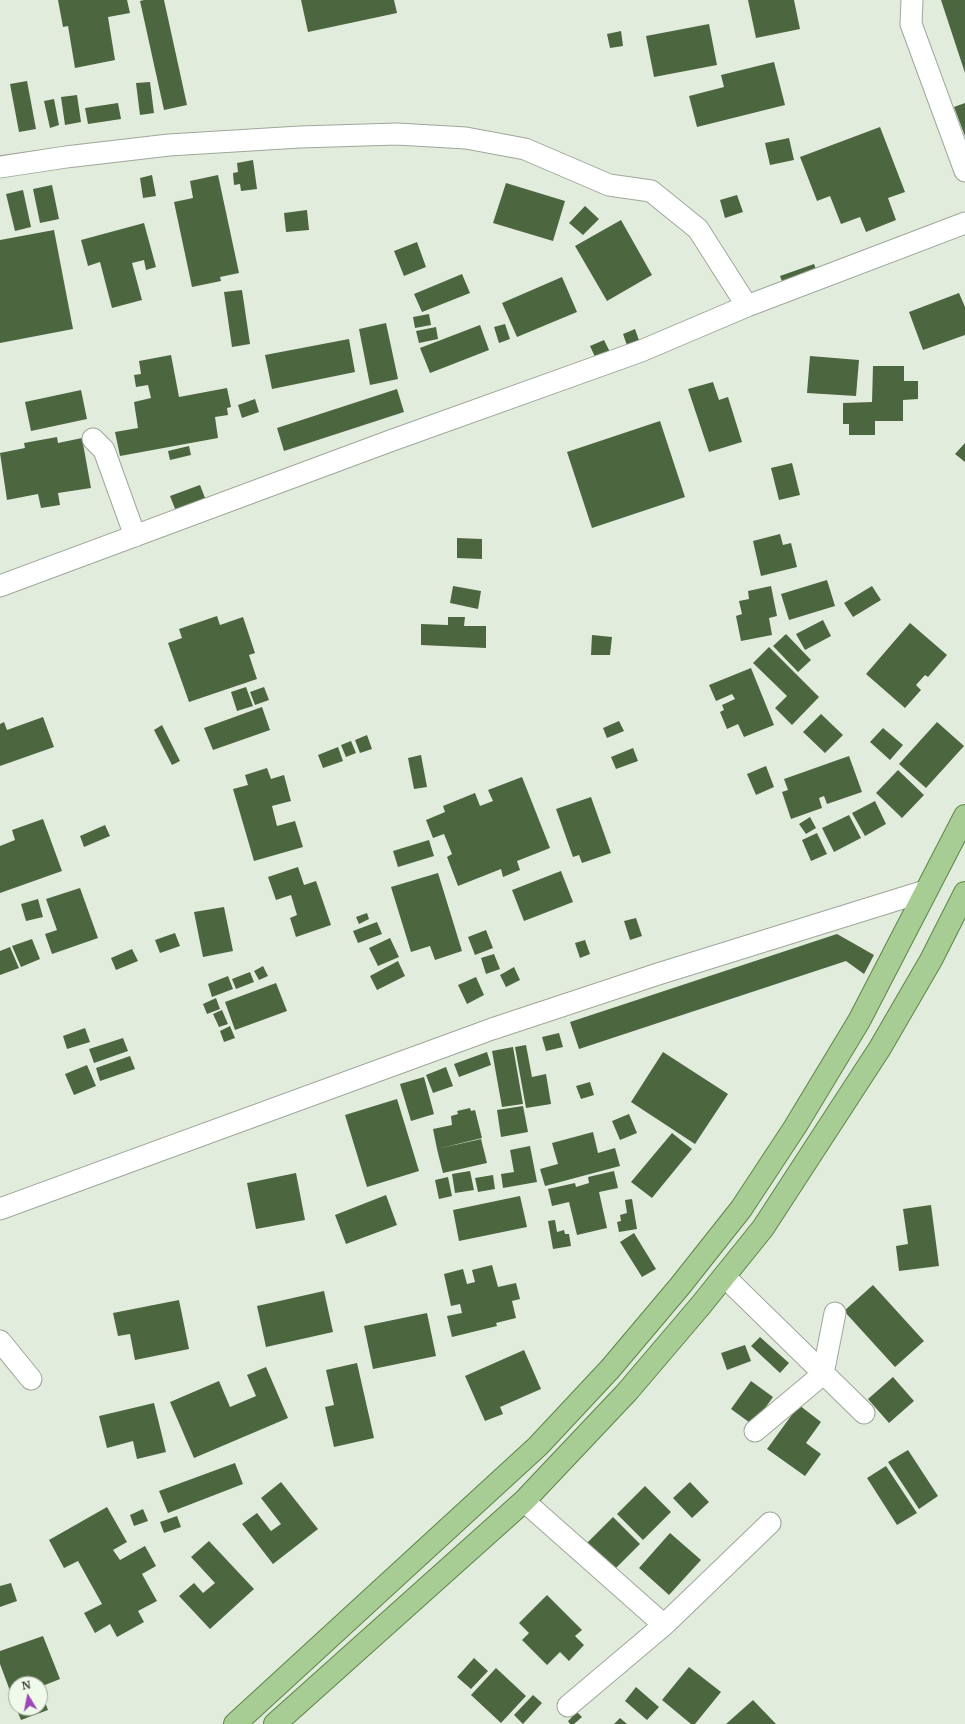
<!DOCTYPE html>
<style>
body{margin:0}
#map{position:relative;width:965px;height:1724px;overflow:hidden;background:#e2ecdd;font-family:Merriweather,serif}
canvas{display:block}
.north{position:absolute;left:8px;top:1676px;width:40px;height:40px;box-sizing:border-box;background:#effaeb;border:1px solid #a7afa3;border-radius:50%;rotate:350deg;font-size:11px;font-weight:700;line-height:16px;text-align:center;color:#3a3e38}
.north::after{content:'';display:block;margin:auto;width:14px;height:18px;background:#9b49b8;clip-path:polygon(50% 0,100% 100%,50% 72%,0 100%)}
</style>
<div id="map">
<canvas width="965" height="1724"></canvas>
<div class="north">N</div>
</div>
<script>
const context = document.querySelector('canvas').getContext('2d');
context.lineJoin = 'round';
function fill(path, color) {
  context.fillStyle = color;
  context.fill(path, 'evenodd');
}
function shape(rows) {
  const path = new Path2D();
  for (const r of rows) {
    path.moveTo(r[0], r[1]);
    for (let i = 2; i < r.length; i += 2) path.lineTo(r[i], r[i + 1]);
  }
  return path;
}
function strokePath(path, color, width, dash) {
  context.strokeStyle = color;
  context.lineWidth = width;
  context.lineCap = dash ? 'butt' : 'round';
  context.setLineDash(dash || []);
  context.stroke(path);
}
fill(shape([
 [58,0,127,0,130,13,108,17,115,60,75,68,68,26,63,27],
 [144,0,164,0,187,105,164,110,140,1],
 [301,0,394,0,397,13,308,32],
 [748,0,794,0,800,29,756,38],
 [941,0,965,0,965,73],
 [709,24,717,65,654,77,646,36],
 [621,31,623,46,610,48,607,34],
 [774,62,785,105,697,127,689,96,724,87,721,75],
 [27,81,36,129,19,132,10,84],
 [150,82,154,113,140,115,136,83],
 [77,95,81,122,65,125,61,97],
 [54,99,59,125,50,128,44,101],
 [118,103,121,119,88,124,85,108],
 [965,103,965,136,954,107],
 [880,127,905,192,888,198,896,220,866,232,860,217,841,224,830,196,817,201,800,157],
 [789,138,794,160,770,165,765,143],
 [253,160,257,189,241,191,240,184,234,185,233,173,238,172,237,163],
 [152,175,156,196,143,198,140,178],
 [218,175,239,273,220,277,221,281,192,287,174,202,193,198,190,181],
 [506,183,565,201,553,241,493,223],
 [52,185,59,219,40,223,33,189],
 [23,190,31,227,15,231,6,194],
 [737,195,743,212,725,218,720,200],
 [585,206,599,219,583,235,569,223],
 [307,210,309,230,286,232,284,213],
 [621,220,652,275,607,301,575,246],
 [144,223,156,267,146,270,144,260,132,263,142,300,112,308,100,262,88,266,81,240],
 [54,230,73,329,0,343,0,240],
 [417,242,426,267,404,276,394,251],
 [814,264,817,272,783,284,780,276],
 [462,274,470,293,422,312,414,294],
 [562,277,577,312,517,337,502,303],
 [242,290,250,344,232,347,224,292],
 [959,293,965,307,965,335,923,350,909,312],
 [429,314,431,325,415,328,413,317],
 [386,323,398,379,370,385,359,329],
 [505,324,510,339,499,343,494,327],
 [480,325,489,350,430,373,420,348],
 [436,327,438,339,419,343,416,331],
 [635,329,641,346,629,351,623,334],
 [349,339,355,372,272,389,265,355],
 [604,340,610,352,596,359,590,346],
 [171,355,179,397,227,388,231,407,227,408,228,415,215,417,218,438,120,456,115,432,138,428,134,402,151,398,148,385,136,387,134,375,141,374,139,361],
 [810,356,859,360,856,396,807,393],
 [873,366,904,366,904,381,918,381,918,399,903,400,903,421,875,421,875,435,849,435,849,424,843,424,843,403,872,402],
 [713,382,719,400,728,397,742,442,709,452,688,389],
 [397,389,404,412,284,451,277,428],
 [81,390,87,419,31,431,25,402],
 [255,399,259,412,242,418,238,405],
 [660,421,685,497,592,528,567,452],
 [57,437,58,443,82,438,91,488,58,493,60,505,41,508,38,494,7,500,0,453,25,448,24,443],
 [965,443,965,462,955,454],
 [189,446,191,455,170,460,168,451],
 [792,463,800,495,779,500,771,468],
 [200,485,207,503,177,514,170,496],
 [780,534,783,545,791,543,797,567,761,576,753,541],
 [457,538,482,539,482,559,457,558],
 [827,580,835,606,789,620,781,594],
 [453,586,481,591,478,609,450,603],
 [771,586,777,616,769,618,772,635,741,641,736,616,742,614,739,601,749,599,748,591],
 [872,586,881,600,853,617,844,603],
 [217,616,220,625,243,617,255,653,249,655,257,679,189,702,168,643,182,638,179,629],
 [448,617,465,617,464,626,486,626,486,648,421,645,421,624,448,625],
 [823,620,831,636,805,650,796,634],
 [910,623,947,655,928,677,925,675,916,685,921,690,905,708,866,674],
 [786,634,811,660,798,672,773,646],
 [592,635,612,637,610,655,591,655],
 [769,647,819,697,792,725,775,708,787,696,753,663],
 [751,668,774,725,744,737,738,724,727,729,720,712,724,710,722,705,735,699,732,694,716,701,709,685],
 [246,687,253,706,237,711,231,692],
 [264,687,269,700,255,705,250,692],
 [262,707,270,730,213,750,204,728],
 [821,714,843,735,825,753,803,732],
 [43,717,54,747,0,766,0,724,4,722,7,730],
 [619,721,624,731,607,738,603,728],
 [937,722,964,746,926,788,899,764],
 [162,725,180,761,172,765,154,730],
 [883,728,903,745,890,760,870,742],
 [367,735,372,749,360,753,355,740],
 [351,741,356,753,346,757,341,745],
 [338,747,343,761,323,768,318,755],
 [633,748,638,761,616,769,611,757],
 [421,755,427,787,414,789,408,758],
 [849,756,862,792,827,804,824,796,819,798,822,808,791,819,782,792,788,790,784,779],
 [766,766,774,787,756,795,747,774],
 [267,768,271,779,284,775,291,801,272,806,277,826,295,821,303,847,254,861,233,789,248,785,245,775],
 [898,770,924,795,902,818,876,793],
 [522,777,550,848,517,861,520,870,503,877,501,869,458,886,447,857,452,854,444,834,433,838,426,820,445,812,443,806,475,793,480,806,493,801,488,790],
 [591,797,611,853,582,863,579,855,573,857,556,809],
 [875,801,886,824,865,836,852,813],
 [849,815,861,838,834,852,822,828],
 [810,817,816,828,806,834,799,824],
 [43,819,62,871,0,893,0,846,15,840,12,830],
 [105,825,110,836,84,847,80,836],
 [817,833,827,854,811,861,802,840],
 [429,840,434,856,398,867,393,851],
 [298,867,304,885,316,881,331,925,296,937,290,918,297,915,291,895,276,900,268,877],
 [561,871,573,902,524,921,512,890],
 [438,873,462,951,435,960,430,946,411,952,391,887],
 [80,888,98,938,52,954,45,934,57,930,46,899],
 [38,899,43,917,26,921,21,904],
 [224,907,233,951,203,957,194,912],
 [367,913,369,919,359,924,356,917],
 [636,918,642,936,630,940,624,921],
 [377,922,382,934,358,943,353,931],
 [486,930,493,948,475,955,468,937],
 [175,933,180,946,160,953,155,940],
 [837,934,874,955,864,974,846,961,579,1049,570,1022],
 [390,938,399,957,378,966,369,948],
 [32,939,40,959,21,967,12,946],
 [585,940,590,954,580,958,575,943],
 [10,947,19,968,0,975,0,951],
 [132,949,138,961,116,970,111,958],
 [494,954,500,969,486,974,481,958],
 [398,961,405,976,377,990,370,976],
 [263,966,268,976,259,980,254,971],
 [514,967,520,980,506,987,500,975],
 [250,972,254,982,236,989,232,979],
 [228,976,233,989,212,997,208,984],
 [476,977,484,995,467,1004,458,985],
 [276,983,287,1011,235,1030,225,1002],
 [216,998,220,1009,207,1014,203,1004],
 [222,1010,228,1024,219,1027,213,1014],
 [230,1026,235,1038,224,1042,220,1031],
 [85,1028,90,1042,67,1049,63,1036],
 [559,1033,563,1047,546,1051,542,1037],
 [123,1038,128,1051,94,1063,89,1049],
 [526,1045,532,1077,546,1074,551,1104,526,1108,515,1047],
 [513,1047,523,1104,502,1107,492,1051],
 [487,1052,491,1065,459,1077,454,1064],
 [663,1052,728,1094,695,1144,631,1102],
 [130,1056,135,1069,100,1081,96,1068],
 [87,1065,96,1086,74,1095,65,1074],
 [446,1067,453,1086,433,1093,426,1075],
 [424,1077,434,1114,411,1121,400,1084],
 [590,1082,594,1095,581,1099,576,1086],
 [397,1099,419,1171,367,1187,345,1115],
 [523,1106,528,1132,501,1137,497,1110],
 [470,1108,471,1111,475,1110,482,1138,437,1149,433,1129,452,1125,451,1116,458,1114,457,1111],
 [629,1114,637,1133,620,1140,612,1121],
 [593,1132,598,1153,615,1148,620,1166,545,1186,540,1169,558,1164,552,1143],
 [672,1133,692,1149,652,1198,631,1182],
 [481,1139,487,1163,443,1173,437,1149],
 [530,1146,537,1182,503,1188,501,1174,514,1172,510,1150],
 [470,1171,474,1190,455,1193,452,1174],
 [614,1171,618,1188,599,1192,607,1228,577,1235,569,1202,552,1206,548,1189,575,1183,576,1187,589,1183,588,1177],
 [296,1173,305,1220,256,1229,247,1183],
 [493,1175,495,1189,478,1192,475,1178],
 [448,1177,452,1196,439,1199,435,1180],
 [386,1195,397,1225,346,1244,335,1215],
 [520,1196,527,1227,459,1241,453,1210],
 [632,1199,637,1229,619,1232,617,1222,621,1221,620,1215,627,1213,625,1200],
 [931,1205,939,1266,899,1271,896,1246,908,1244,903,1209],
 [555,1220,557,1232,564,1230,565,1234,569,1234,571,1246,553,1249,548,1221],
 [634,1233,656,1269,642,1277,620,1242],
 [492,1265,498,1287,516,1283,520,1299,512,1301,516,1318,496,1323,497,1326,452,1337,447,1316,462,1313,460,1304,451,1306,444,1274,463,1269,467,1284,475,1282,472,1270],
 [873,1285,924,1341,895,1367,844,1311],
 [324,1291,333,1332,266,1347,257,1306],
 [179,1300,189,1349,135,1360,130,1334,118,1336,113,1313],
 [427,1313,436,1356,373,1369,364,1326],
 [760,1337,789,1363,780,1373,751,1346],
 [745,1345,751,1361,727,1370,721,1353],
 [524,1350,541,1389,500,1407,503,1414,485,1421,465,1376],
 [357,1363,374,1438,334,1447,325,1407,334,1405,326,1370],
 [266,1367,288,1418,194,1458,170,1402,219,1381,230,1407,256,1396,247,1375],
 [893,1377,914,1401,889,1423,868,1399],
 [751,1381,773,1397,753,1425,731,1409],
 [154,1403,166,1452,137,1459,133,1441,107,1448,99,1416],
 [799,1405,821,1422,806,1443,821,1454,805,1476,767,1449],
 [908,1450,938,1496,919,1509,888,1462],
 [235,1463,243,1484,168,1513,159,1491],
 [886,1466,917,1513,897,1525,867,1478],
 [281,1482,318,1529,273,1564,242,1524,257,1513,271,1531,281,1524,261,1498],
 [690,1482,709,1502,692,1518,673,1498],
 [645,1486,671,1512,643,1540,617,1514],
 [107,1507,127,1542,113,1550,120,1560,145,1546,156,1566,142,1574,157,1601,138,1611,144,1622,117,1637,110,1624,95,1633,84,1613,102,1604,78,1561,64,1568,49,1540],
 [143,1509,148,1521,134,1526,130,1515],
 [177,1516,181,1527,164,1533,160,1522],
 [613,1517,640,1544,611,1573,584,1546],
 [670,1533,701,1560,669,1595,639,1568],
 [209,1541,254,1589,210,1629,179,1596,194,1583,203,1593,215,1583,191,1557],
 [11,1583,17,1601,0,1607,0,1586],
 [547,1595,582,1630,575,1636,584,1645,569,1661,560,1652,547,1665,522,1640,529,1633,519,1623],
 [43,1636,60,1679,40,1687,40,1684,16,1684,16,1707,0,1664,0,1651],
 [474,1658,488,1671,471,1689,457,1677],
 [689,1667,721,1692,695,1724,691,1724,662,1700],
 [496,1668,526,1696,501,1723,471,1695],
 [636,1687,659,1707,647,1720,625,1701],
 [40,1689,48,1710,21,1720,16,1708,40,1708],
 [533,1695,542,1703,523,1724,514,1715],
 [753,1700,776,1724,726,1724],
 [577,1712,582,1717,574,1724,570,1724,568,1721],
 [620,1718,627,1724,614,1724]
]), '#4c6640');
const minor = shape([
 [912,0,911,24,965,171],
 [0,167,66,157,169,145,300,137,397,134,466,138,525,149,609,185,651,191,698,229,747,306],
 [93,439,104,450,135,536],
 [0,586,390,441,641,351,747,306,965,223],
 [0,1209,492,1029,658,974,925,891],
 [724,1276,864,1413],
 [0,1341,31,1379],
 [755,1431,823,1374,835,1313],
 [524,1501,664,1625],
 [568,1706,664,1625,770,1523]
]);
const major = shape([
 [235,1724,538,1446,610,1369,680,1286,741,1209,795,1127,859,1021,965,816],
 [275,1724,524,1501,627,1392,701,1305,763,1228,880,1048,931,960,965,893]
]);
strokePath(minor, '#9ea79a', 23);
strokePath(major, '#5b8547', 24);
strokePath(minor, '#fff', 21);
strokePath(major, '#a7cd95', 22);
</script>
